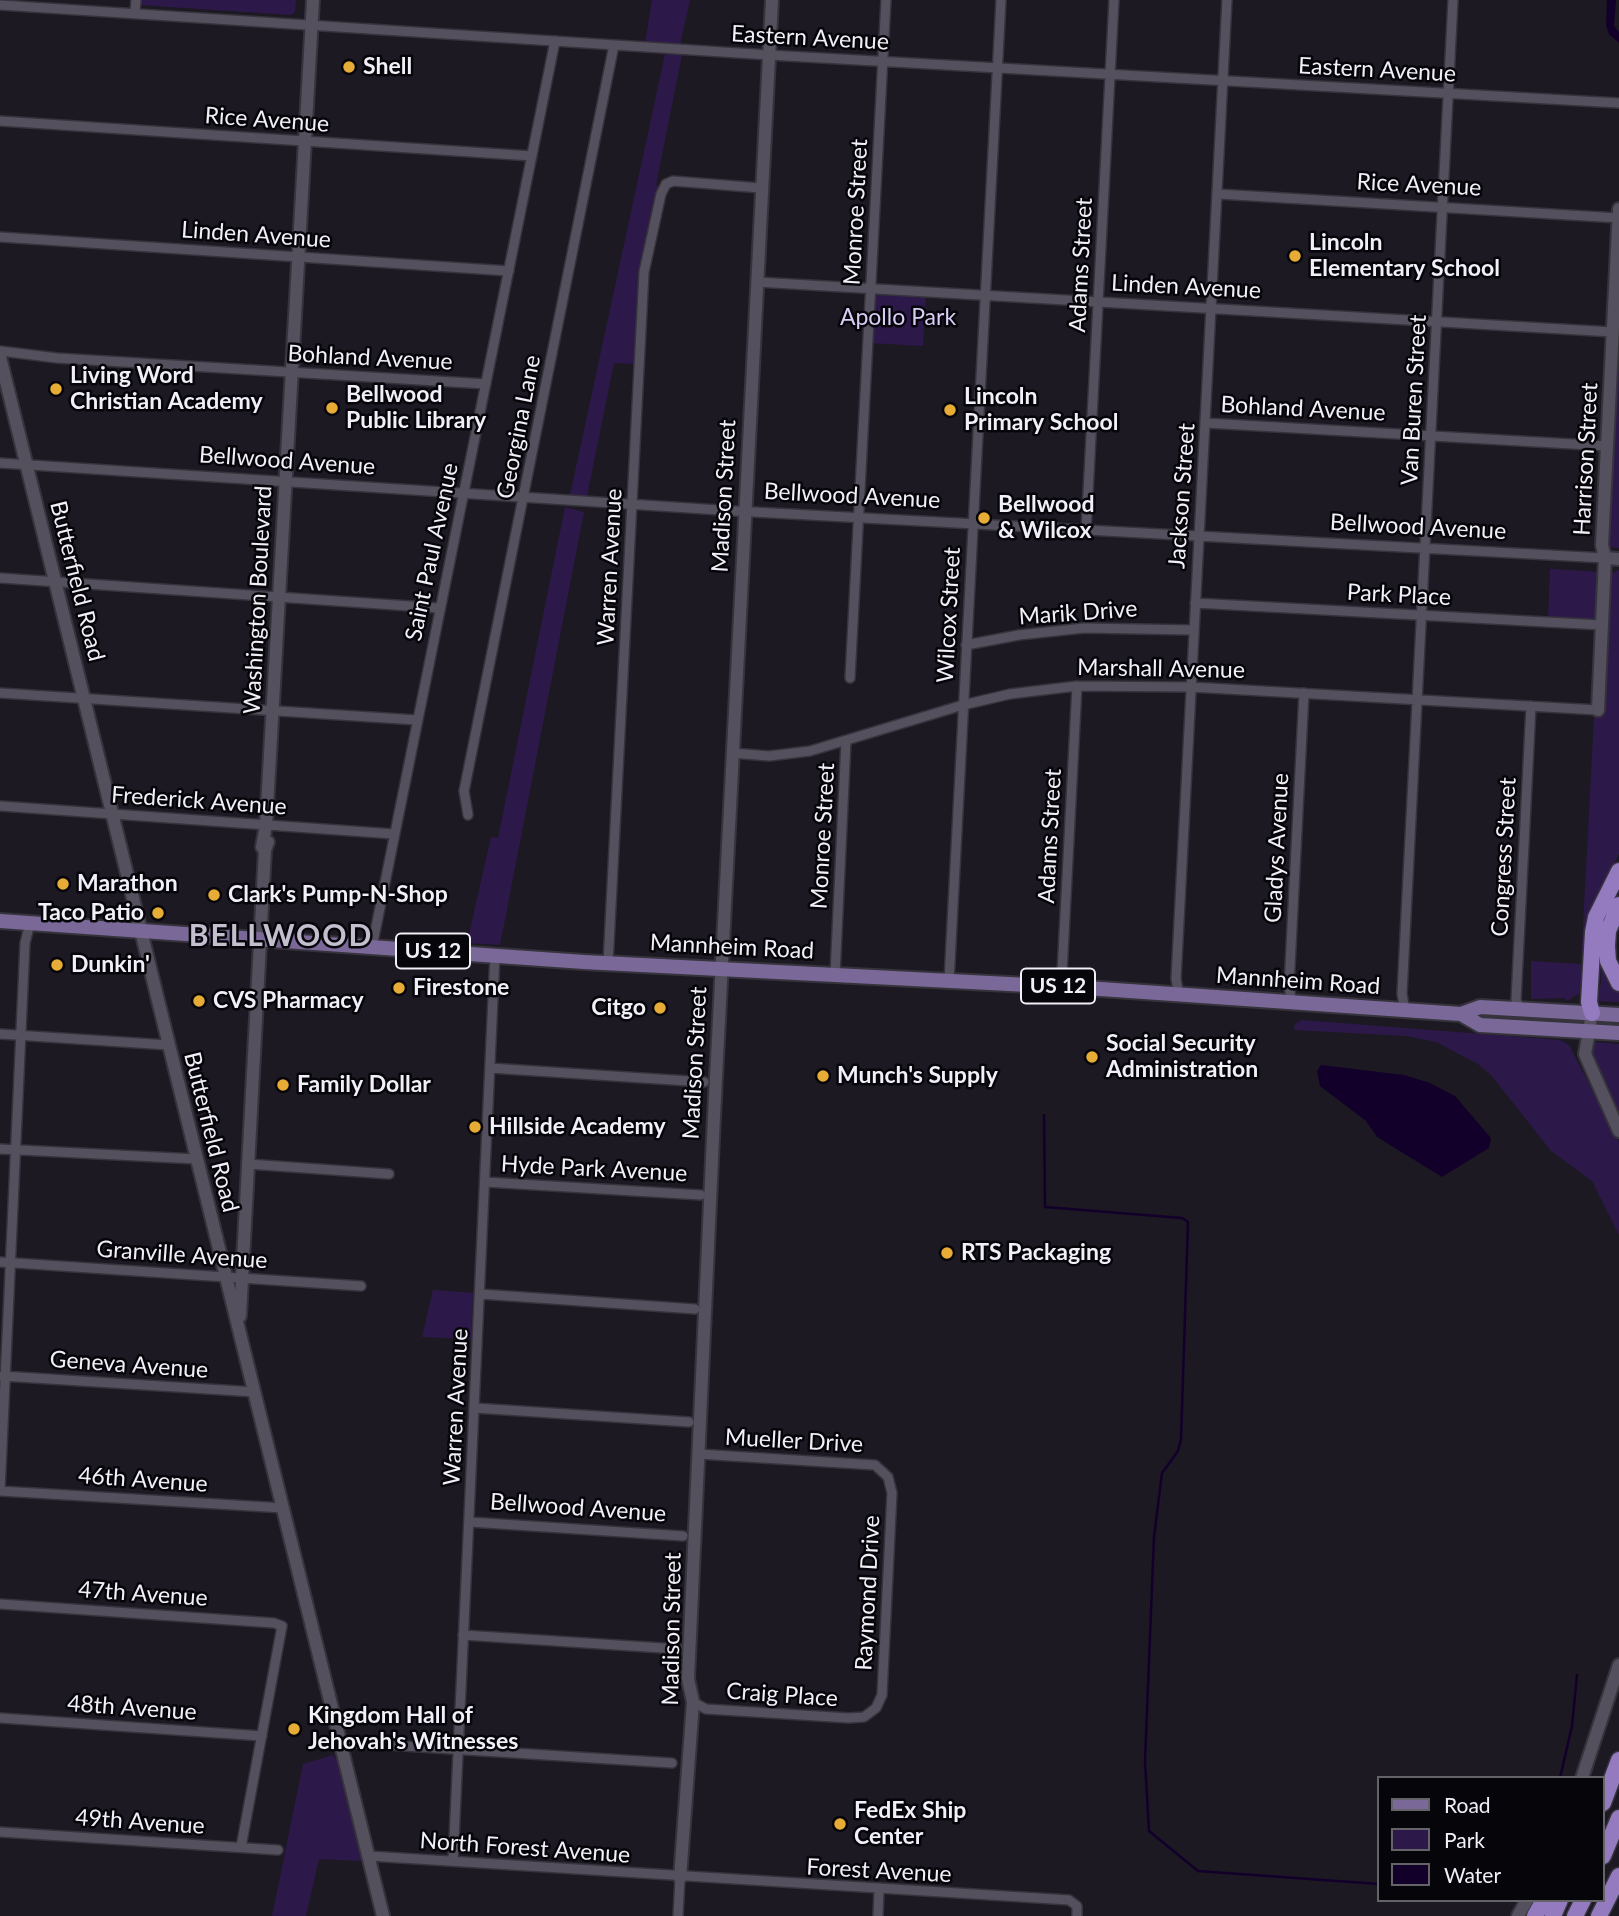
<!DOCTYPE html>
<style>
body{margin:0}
#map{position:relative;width:1619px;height:1916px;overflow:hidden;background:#1c1923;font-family:Lato,sans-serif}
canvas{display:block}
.legend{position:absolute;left:1377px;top:1776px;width:228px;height:126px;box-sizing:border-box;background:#060509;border:2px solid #646368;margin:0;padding:9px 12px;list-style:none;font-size:21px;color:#f1eff7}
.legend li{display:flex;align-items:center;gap:14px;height:35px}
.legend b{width:35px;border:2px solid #646368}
</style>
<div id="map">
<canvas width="1619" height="1916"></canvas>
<ul class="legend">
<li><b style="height:9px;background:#7a6998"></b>Road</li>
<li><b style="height:19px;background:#2d1949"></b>Park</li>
<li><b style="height:19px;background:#12002a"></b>Water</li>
</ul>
</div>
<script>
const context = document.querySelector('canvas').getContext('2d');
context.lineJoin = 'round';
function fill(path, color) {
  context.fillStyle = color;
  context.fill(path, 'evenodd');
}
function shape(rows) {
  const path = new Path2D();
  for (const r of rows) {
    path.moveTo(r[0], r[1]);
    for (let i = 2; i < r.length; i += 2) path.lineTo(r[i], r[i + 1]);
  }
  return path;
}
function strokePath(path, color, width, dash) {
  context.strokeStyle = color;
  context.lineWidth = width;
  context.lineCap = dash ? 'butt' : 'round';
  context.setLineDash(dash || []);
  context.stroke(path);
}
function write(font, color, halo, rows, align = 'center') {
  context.font = font + ' Lato,sans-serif';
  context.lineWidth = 5;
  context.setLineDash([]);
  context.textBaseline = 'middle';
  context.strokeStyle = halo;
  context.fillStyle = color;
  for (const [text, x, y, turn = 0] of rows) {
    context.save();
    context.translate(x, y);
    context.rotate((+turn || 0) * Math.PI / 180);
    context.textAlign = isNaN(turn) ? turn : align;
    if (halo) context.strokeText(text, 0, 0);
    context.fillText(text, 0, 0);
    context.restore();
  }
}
fill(shape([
 [140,0,296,0,295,12,291,15,139,5],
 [652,0,690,0,680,45,645,43],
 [665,54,682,55,656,185,659,186,639,275,634,364,614,363,587,496,570,495],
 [872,290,926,293,923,346,869,343],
 [1619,297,1619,548,1610,547,1608,543],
 [565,507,584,512,500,945,467,943,491,837,498,838],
 [1550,569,1602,572,1599,622,1548,619],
 [1619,570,1619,854,1589,910,1580,993,1567,1001,1564,998,1531,999,1531,961,1581,964,1594,718,1600,715,1609,575],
 [1600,956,1619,990,1619,1002,1596,1001,1601,983],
 [1476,1013,1581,1020,1581,1024,1476,1018],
 [1302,1020,1560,1040,1569,1045,1619,1142,1619,1235,1592,1181,1551,1151,1491,1075,1478,1064,1436,1042,1407,1036,1294,1030,1295,1024],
 [1594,1042,1619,1044,1619,1116,1596,1066,1590,1049],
 [433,1290,473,1293,471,1339,422,1337],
 [333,1755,338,1761,363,1861,319,1859,306,1916,272,1916,303,1764]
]), '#2d1949');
fill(shape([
 [1607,0,1616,0,1614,26,1619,32,1619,43,1609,34,1606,25],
 [1321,1065,1404,1075,1430,1083,1455,1096,1491,1138,1489,1148,1442,1177,1377,1137,1366,1121,1320,1086,1317,1071]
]), '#12002a');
strokePath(shape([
 [1044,1115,1045,1207,1182,1218,1188,1222,1181,1439,1178,1451,1162,1473,1154,1537,1145,1761,1149,1831,1198,1871,1379,1884],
 [1560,1778,1572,1726,1577,1675]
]), '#12002a', 2.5);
const street = shape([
 [0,5,769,55,1619,103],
 [135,13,136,0],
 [0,121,532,156],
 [1218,194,1619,218],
 [0,237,509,271],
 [757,282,1613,332],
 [0,351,57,358,486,384],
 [1206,423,1607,446],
 [0,463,735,511,1605,558],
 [1086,531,1114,0],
 [0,578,439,608],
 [1195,603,1602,625],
 [966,645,1019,635,1084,628,1194,630],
 [850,678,886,0],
 [0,693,417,720],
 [732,753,769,756,810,751,963,705,1010,694,1077,686,1191,687,1598,710],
 [0,806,394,834],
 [468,815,464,791,614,45],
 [372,947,555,41],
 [608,963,644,272,661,194,666,184,673,181,761,188],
 [835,975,846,741],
 [949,981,1001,0],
 [1066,987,1062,973,1077,686],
 [1179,995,1176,979,1227,0],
 [1292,1004,1289,986,1304,693],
 [1520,1009,1516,1000,1531,706],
 [1405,1011,1402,994,1453,0],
 [0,1034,168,1045],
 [490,1068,704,1082],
 [0,1149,196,1159],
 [248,1164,389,1174],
 [485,1182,701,1195],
 [0,1262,361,1286],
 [480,1294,695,1309],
 [2,1376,255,1392],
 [475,1408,689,1422],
 [0,1491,25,943,30,923],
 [0,1491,284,1508],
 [470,1522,683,1536],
 [0,1604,274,1623,282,1626,241,1847],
 [463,1635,678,1649],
 [693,1702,706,1709,849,1718,864,1717,876,1708,882,1695,892,1493,888,1477,875,1465,698,1454],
 [0,1718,262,1736],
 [341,1742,672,1763],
 [0,1832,278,1850],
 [369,1856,1069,1900,1077,1906,1077,1916],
 [453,1861,495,955],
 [678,1916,680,1878],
 [878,1916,879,1890]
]);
const secondary = shape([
 [0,357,383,1916],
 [1605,558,1619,559],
 [1598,710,1605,558,1602,545,1619,209],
 [265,850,262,847,266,825,313,0],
 [1592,1013,1585,1054,1619,1131],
 [240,1316,265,850,268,842],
 [1582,1778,1619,1665],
 [680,1878,693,1702,688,1679,714,1116,772,0],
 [1518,1916,1527,1900]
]);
const primary = shape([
 [0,921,584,962,1086,988,1461,1014,1480,1025,1619,1033],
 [1461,1014,1480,1007,1619,1015]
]);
const highway = shape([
 [1619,905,1608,931,1607,946,1608,961,1619,983],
 [1592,1013,1589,1002,1593,932,1596,917,1619,871],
 [1603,1803,1619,1760],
 [1603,1856,1619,1818],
 [1535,1916,1544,1900],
 [1553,1916,1560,1900],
 [1575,1916,1583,1900],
 [1599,1916,1619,1876]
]);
strokePath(street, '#36333c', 12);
strokePath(secondary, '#36333c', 16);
strokePath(primary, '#36333c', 18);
strokePath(highway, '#36333c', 19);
strokePath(street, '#54505d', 9);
strokePath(secondary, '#54505d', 12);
strokePath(primary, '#7a6998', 14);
strokePath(highway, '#947abf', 16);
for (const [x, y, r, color] of [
 [349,67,7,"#e6ac36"],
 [1295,256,7,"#e6ac36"],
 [56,389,7,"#e6ac36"],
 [332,408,7,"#e6ac36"],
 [950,410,7,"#e6ac36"],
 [984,518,7,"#e6ac36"],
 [63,884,7,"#e6ac36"],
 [214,895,7,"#e6ac36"],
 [158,913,7,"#e6ac36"],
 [57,965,7,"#e6ac36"],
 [399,988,7,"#e6ac36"],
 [199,1001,7,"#e6ac36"],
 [660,1008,7,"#e6ac36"],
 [1092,1057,7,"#e6ac36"],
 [823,1076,7,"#e6ac36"],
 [283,1085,7,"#e6ac36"],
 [475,1127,7,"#e6ac36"],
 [947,1253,7,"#e6ac36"],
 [294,1729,7,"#e6ac36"],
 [840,1824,7,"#e6ac36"]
]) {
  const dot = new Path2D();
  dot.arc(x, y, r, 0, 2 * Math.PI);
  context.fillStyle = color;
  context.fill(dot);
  strokePath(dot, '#060509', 2.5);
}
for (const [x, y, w] of [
 [433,951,74],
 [1058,986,74]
]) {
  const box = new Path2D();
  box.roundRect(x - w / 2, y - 17.5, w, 35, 5);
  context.fillStyle = '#060509';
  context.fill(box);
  strokePath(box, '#f1eff7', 2);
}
write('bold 21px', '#f1eff7', null, [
 ["US 12",433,951],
 ["US 12",1058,986]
]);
write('23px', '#f1eff7', '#060509', [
 ["Eastern Avenue",810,38,3],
 ["Eastern Avenue",1377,70,3],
 ["Rice Avenue",267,120,4],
 ["Rice Avenue",1419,185,3],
 ["Monroe Street",856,212,-87],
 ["Linden Avenue",256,235,4],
 ["Adams Street",1081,265,-87],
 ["Linden Avenue",1186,287,3],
 ["Bohland Avenue",370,358,3],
 ["Van Buren Street",1414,400,-87],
 ["Bohland Avenue",1303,409,3],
 ["Georgina Lane",519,427,-79],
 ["Harrison Street",1586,459,-87],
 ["Bellwood Avenue",287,461,4],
 ["Madison Street",724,496,-87],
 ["Bellwood Avenue",852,496,3],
 ["Jackson Street",1182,496,-86],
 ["Bellwood Avenue",1418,527,3],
 ["Saint Paul Avenue",432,552,-78],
 ["Warren Avenue",610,567,-87],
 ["Butterfield Road",77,581,76],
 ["Park Place",1399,595,3],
 ["Washington Boulevard",258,600,-87],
 ["Marik Drive",1078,613,-4],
 ["Wilcox Street",949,615,-87],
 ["Marshall Avenue",1161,669,1],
 ["Frederick Avenue",199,801,4],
 ["Monroe Street",823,836,-87],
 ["Adams Street",1050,836,-87],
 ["Gladys Avenue",1277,848,-87],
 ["Congress Street",1504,857,-87],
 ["Mannheim Road",732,947,3],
 ["Mannheim Road",1298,981,4],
 ["Madison Street",695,1063,-87],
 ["Butterfield Road",211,1132,76],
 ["Hyde Park Avenue",594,1169,3],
 ["Granville Avenue",182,1255,4],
 ["Geneva Avenue",129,1365,4],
 ["Warren Avenue",456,1407,-87],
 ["Mueller Drive",794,1441,3],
 ["46th Avenue",143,1480,4],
 ["Bellwood Avenue",578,1508,4],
 ["Raymond Drive",868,1593,-87],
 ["47th Avenue",143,1594,4],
 ["Madison Street",672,1629,-89],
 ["Craig Place",782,1695,4],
 ["48th Avenue",132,1708,4],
 ["49th Avenue",140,1822,4],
 ["North Forest Avenue",525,1848,4],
 ["Forest Avenue",879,1871,3]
]);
write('bold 23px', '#f1eff7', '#060509', [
 ["Shell",363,67],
 ["Lincoln",1309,243],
 ["Elementary School",1309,269],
 ["Living Word",70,376],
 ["Christian Academy",70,402],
 ["Bellwood",346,395],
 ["Public Library",346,421],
 ["Lincoln",964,397],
 ["Primary School",964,423],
 ["Bellwood",998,505],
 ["& Wilcox",998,531],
 ["Marathon",77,884],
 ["Clark's Pump-N-Shop",228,895],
 ["Taco Patio",144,913,"right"],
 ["Dunkin'",71,965],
 ["Firestone",413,988],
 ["CVS Pharmacy",213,1001],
 ["Citgo",646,1008,"right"],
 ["Social Security",1106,1044],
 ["Administration",1106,1070],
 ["Munch's Supply",837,1076],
 ["Family Dollar",297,1085],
 ["Hillside Academy",489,1127],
 ["RTS Packaging",961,1253],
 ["Kingdom Hall of",308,1716],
 ["Jehovah's Witnesses",308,1742],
 ["FedEx Ship",854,1811],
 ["Center",854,1837]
], 'left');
write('23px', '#d9ccf5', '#060509', [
 ["Apollo Park",898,318]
]);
context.letterSpacing = '2px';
write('bold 30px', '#c4bfcf', '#060509', [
 ["BELLWOOD",281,936]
]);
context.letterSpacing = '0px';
</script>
